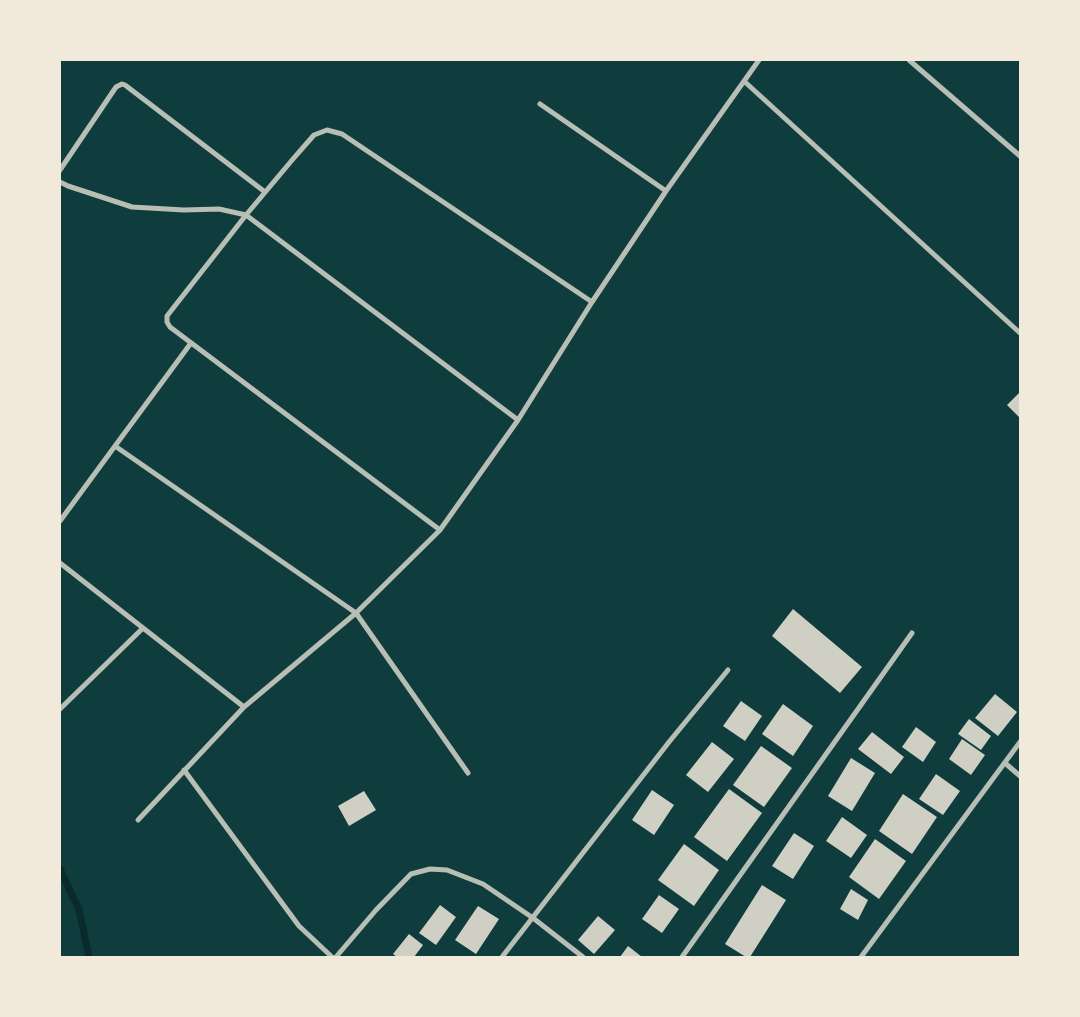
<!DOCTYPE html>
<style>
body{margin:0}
#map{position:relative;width:1080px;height:1017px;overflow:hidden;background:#0f3d3e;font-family:Figtree,sans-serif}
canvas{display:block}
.frame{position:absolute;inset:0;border:61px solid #f1e9da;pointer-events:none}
</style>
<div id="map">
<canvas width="1080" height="1017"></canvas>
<div class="frame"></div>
</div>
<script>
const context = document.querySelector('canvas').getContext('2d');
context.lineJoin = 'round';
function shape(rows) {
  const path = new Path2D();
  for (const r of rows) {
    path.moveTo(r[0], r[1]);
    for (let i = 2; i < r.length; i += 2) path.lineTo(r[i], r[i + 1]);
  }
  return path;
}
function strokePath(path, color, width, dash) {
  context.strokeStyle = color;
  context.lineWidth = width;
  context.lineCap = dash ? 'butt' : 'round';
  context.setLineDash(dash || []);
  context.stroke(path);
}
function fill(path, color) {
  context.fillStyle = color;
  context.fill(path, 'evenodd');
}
strokePath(shape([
 [60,869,79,910,89,957]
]), '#0a2a2b', 7);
fill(shape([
 [1020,392,1020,418,1007,405],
 [793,609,862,667,840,693,772,636],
 [995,694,1017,712,998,736,975,718],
 [741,701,762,716,745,741,723,726],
 [783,704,813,726,793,756,762,734],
 [969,719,991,736,981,750,958,734],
 [916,727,936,742,923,762,902,747],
 [872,732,904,757,891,774,858,749],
 [962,739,985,755,971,775,949,759],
 [712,742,734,759,708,792,686,775],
 [761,746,792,768,764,807,733,785],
 [851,758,875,773,852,811,828,796],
 [936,774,960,791,943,815,919,799],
 [729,789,762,813,727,861,694,837],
 [652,790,674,805,654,835,632,820],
 [364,791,376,810,349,826,338,806],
 [903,794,937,817,912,854,879,831],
 [842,817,867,835,851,858,826,841],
 [794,833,814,846,793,879,772,866],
 [875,839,906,861,879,899,849,877],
 [684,844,719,870,694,906,658,880],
 [762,885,786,900,750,957,746,957,725,944],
 [851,889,868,900,858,920,840,909],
 [659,895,679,909,662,933,642,919],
 [440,905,456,917,436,945,419,933],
 [478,906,499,919,476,954,455,940],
 [598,916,615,930,594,954,578,940],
 [409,934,423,945,414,957,397,957,393,954],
 [628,946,642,957,620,957]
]), '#cfcfc3');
strokePath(shape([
 [909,60,1020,156],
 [745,82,1020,333],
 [540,104,666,191],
 [60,170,116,87,122,84,125,85,265,192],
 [60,182,68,186,132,207,184,210,219,209,246,215,518,420],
 [115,446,191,343],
 [60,521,115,446,356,613,468,773],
 [440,530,170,327,167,322,167,316,246,215,293,159,314,135,327,130,342,134,592,302],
 [60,563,244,707],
 [60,709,143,628],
 [1005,763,1020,776],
 [184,770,299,926,332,957],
 [138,820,244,707,356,613,440,530,518,420,592,302,666,191,759,60],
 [336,957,376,910,411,874,430,869,447,870,483,884,533,918,583,957],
 [502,957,669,742,728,670],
 [682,957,912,633],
 [861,957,1020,742]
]), '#b8beb3', 5);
</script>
